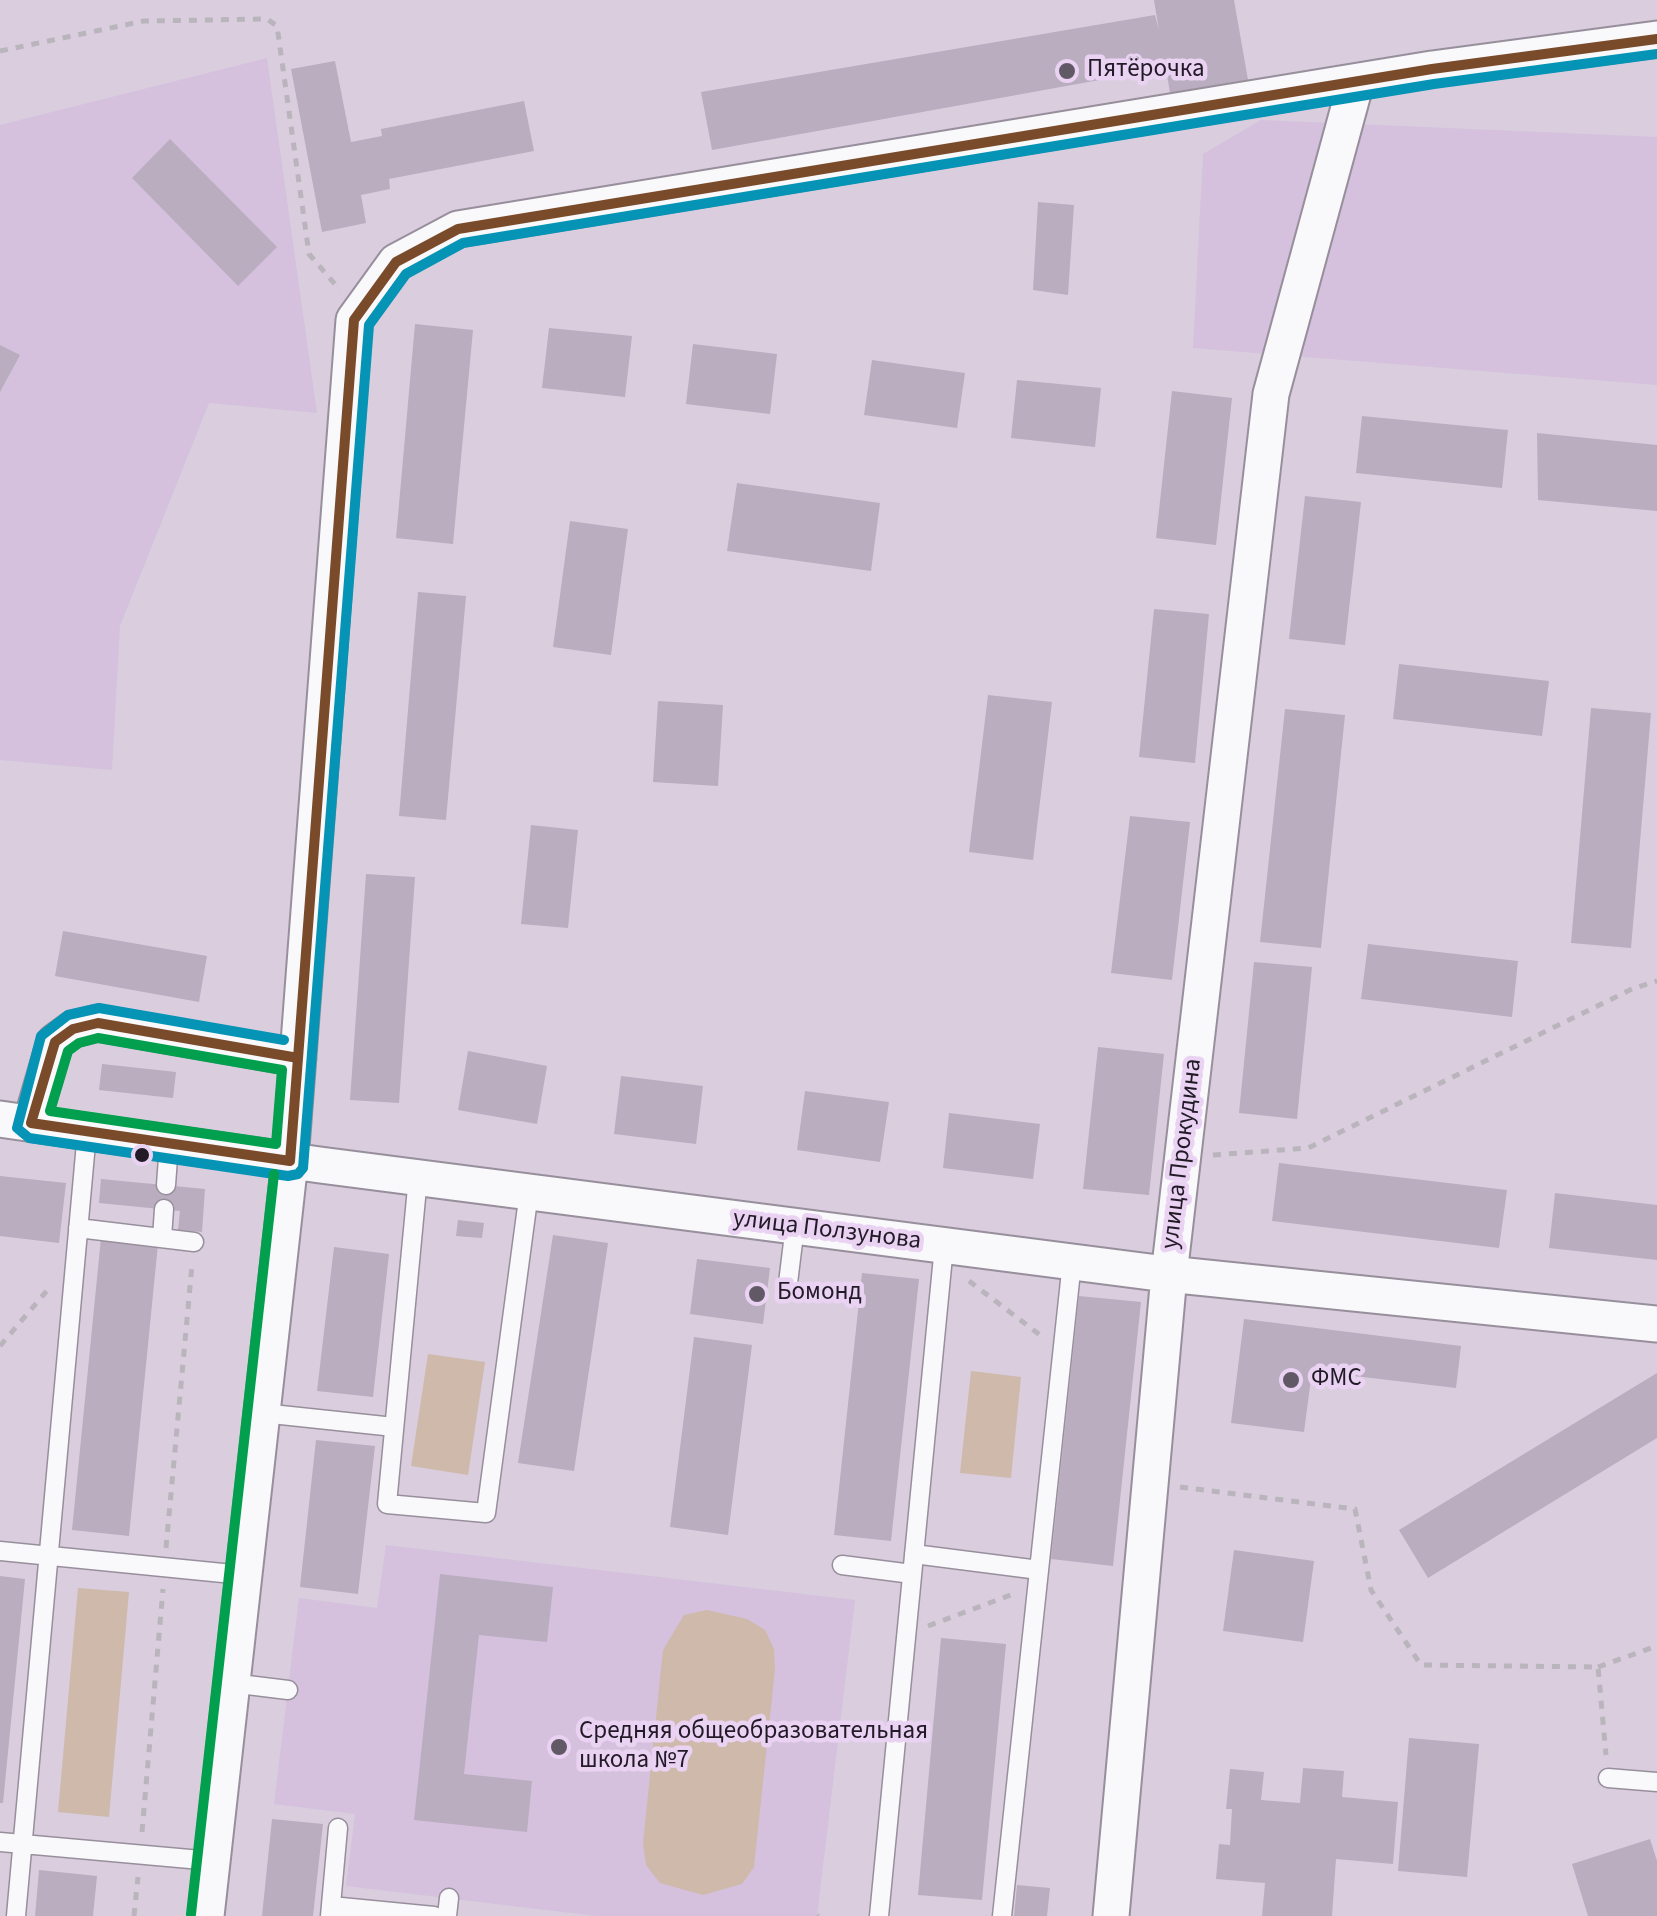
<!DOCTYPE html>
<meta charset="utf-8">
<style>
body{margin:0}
canvas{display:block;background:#d9cdde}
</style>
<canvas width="1657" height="1916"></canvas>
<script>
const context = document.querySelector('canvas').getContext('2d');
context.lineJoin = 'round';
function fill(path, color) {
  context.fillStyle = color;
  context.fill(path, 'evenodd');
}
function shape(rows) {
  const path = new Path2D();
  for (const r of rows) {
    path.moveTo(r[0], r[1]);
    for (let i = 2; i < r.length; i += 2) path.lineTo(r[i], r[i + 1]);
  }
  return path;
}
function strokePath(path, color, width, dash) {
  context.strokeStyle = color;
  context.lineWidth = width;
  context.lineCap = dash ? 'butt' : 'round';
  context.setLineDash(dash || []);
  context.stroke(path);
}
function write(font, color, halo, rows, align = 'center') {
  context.font = font + ' "Source Sans 3",sans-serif';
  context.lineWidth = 9;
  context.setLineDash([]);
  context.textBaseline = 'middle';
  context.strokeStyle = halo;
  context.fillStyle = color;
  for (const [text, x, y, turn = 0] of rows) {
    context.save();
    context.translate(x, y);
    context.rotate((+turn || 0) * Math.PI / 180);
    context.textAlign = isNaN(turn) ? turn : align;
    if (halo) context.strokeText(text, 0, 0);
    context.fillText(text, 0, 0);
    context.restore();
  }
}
fill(shape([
 [267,58,317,413,209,403,120,626,112,770,0,760,0,125],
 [1261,120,1657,137,1657,385,1193,348,1203,154],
 [386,1545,855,1600,817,1916,596,1916,346,1886,355,1814,274,1804,299,1598,377,1608]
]), '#d5c1dd');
fill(shape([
 [428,1354,485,1362,468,1475,411,1466],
 [971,1371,1021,1377,1011,1478,960,1473],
 [78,1588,129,1592,109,1817,58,1812],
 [707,1610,747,1619,765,1630,774,1649,775,1669,754,1867,742,1884,703,1895,660,1883,646,1865,643,1843,663,1650,684,1615]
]), '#ceb9ab');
fill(shape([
 [1154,0,1234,0,1248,80,1170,93,1166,68,712,150,701,92,1155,15,1159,31],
 [335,61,351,142,382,136,381,129,524,101,534,151,389,179,390,189,361,195,366,223,322,232,291,69],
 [170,139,277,247,238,286,132,178],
 [1038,202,1074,205,1068,295,1033,290],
 [415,324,473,330,453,544,396,538],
 [549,328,632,336,625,397,542,388],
 [693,344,777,354,770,414,686,404],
 [0,345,20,355,0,392],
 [872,360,965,373,957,428,864,415],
 [1017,380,1101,388,1095,447,1011,438],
 [1172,391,1232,398,1216,545,1156,538],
 [1362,416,1508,430,1502,488,1356,473],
 [1537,433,1657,445,1657,511,1538,500],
 [737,483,880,503,871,571,727,551],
 [1305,496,1361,502,1345,645,1289,639],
 [570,521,628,529,611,655,553,647],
 [418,592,466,596,446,820,399,816],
 [1154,609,1209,614,1195,763,1139,757],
 [1399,664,1549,681,1542,736,1393,719],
 [988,695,1052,702,1033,860,969,852],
 [658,701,723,705,718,786,653,782],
 [1591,708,1651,713,1631,948,1571,943],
 [1285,709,1345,715,1321,948,1260,942],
 [1130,816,1190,822,1172,980,1111,973],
 [531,825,578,830,568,928,521,924],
 [366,874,415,877,399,1103,350,1100],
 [63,931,207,956,199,1002,55,976],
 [1368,944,1518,961,1512,1017,1361,999],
 [1254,962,1312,967,1297,1119,1239,1113],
 [1098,1047,1164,1054,1149,1195,1083,1189],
 [468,1051,547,1066,537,1124,458,1110],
 [102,1064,176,1072,173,1098,99,1090],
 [621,1076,703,1086,696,1144,614,1134],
 [805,1091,889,1102,880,1162,797,1150],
 [949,1113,1040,1124,1033,1179,943,1168],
 [1279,1163,1507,1190,1499,1248,1272,1221],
 [0,1176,66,1183,59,1243,0,1236],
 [101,1179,205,1189,202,1232,178,1230,180,1211,99,1203],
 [1555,1193,1657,1205,1657,1260,1549,1248],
 [458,1220,484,1223,482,1238,456,1236],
 [553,1235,608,1243,574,1471,518,1463],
 [101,1238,158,1244,129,1536,72,1530],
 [334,1247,389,1254,373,1397,317,1391],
 [697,1259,770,1268,763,1324,690,1314],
 [862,1273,919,1279,891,1541,834,1535],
 [1079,1296,1141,1302,1113,1566,1051,1559],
 [1244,1319,1461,1346,1456,1388,1312,1371,1304,1432,1231,1423],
 [694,1337,752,1345,728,1535,670,1527],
 [1657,1373,1657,1438,1428,1578,1399,1530],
 [316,1440,375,1446,358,1594,300,1587],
 [1234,1550,1314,1561,1303,1642,1223,1631],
 [440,1574,553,1587,547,1642,479,1635,464,1774,532,1781,527,1832,414,1820],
 [0,1576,25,1579,3,1803,0,1803],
 [941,1638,1006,1644,982,1900,918,1895],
 [1409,1738,1479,1744,1467,1877,1398,1871],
 [1303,1768,1344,1771,1342,1797,1398,1802,1393,1864,1336,1859,1332,1916,1262,1916,1265,1883,1216,1879,1219,1844,1230,1845,1232,1809,1226,1809,1230,1769,1264,1772,1261,1800,1300,1803],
 [272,1819,323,1824,313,1916,262,1916],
 [1650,1839,1657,1861,1657,1916,1588,1916,1572,1864],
 [39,1870,97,1876,93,1916,35,1916],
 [1017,1885,1050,1888,1047,1916,1014,1916]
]), '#baadbf');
const service = shape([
 [418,1177,387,1504,486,1513,529,1192],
 [166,1185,169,1144],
 [78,1228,194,1242],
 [162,1238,164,1209],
 [788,1283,795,1226],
 [262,1413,394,1427],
 [0,1551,243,1575],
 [914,1554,1039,1570],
 [842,1565,912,1574],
 [231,1683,288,1690],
 [1608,1778,1657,1782],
 [0,1842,212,1861],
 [331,1906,434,1916],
 [16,1916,87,1132],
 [330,1916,338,1828],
 [447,1916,449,1898],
 [879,1916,944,1246],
 [1002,1916,1072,1262]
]);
const minor = shape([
 [0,1119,320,1165,1158,1273,1657,1324],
 [31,1123,55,1042,73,1029,98,1023,298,1058],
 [206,1916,290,1161,354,320,396,262,458,229,1432,69,1657,39],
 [1111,1916,1169,1275,1271,394,1356,82]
]);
strokePath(service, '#988f9c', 21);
strokePath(minor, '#988f9c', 39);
strokePath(shape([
 [0,51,144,21,267,19,277,26,309,254,340,290],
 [1213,1155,1308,1148,1632,989,1657,981],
 [969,1281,1044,1338],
 [0,1346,50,1287],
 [1180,1487,1355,1509,1371,1590,1421,1665,1598,1667,1606,1755],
 [166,1548,192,1265],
 [928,1626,1016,1593],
 [1598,1667,1657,1646],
 [142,1832,163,1589],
 [817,1915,818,1916],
 [134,1916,138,1877]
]), '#bab5bc', 5, [8, 8]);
strokePath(service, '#f9f8fa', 18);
strokePath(minor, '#f9f8fa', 35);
strokePath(shape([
 [98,1023,298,1058,290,1161,31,1123,55,1042,73,1029,98,1023],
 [298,1058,354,320,396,262,458,229,1432,69,1657,39]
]), '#7a4b2a', 10);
strokePath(shape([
 [284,1040,99,1008,68,1015,41,1036,17,1128,29,1138,288,1176,298,1174,303,1168,369,325,406,274,463,243,1434,84,1657,54]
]), '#0594b5', 10);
strokePath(shape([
 [98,1038,282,1070,276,1144,50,1111,68,1051,79,1043,98,1038],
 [191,1914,274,1174]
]), '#029f4f', 10);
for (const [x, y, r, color] of [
 [1067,71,10,"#625966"],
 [142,1155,9,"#221a26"],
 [757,1294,10,"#625966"],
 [1291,1380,10,"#625966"],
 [559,1747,10,"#625966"]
]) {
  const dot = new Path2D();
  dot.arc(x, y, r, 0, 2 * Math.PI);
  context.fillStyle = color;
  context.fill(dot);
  strokePath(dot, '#ead2f3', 4);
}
write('25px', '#221a26', '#ead2f3', [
 ["Пятёрочка",1087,71],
 ["Бомонд",777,1294],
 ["ФМС",1311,1380],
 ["Средняя общеобразовательная",579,1733],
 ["школа №7",579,1762]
], 'left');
write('25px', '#221a26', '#ead2f3', [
 ["улица Прокудина",1183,1154,-83],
 ["улица Ползунова",827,1231,7]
]);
</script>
